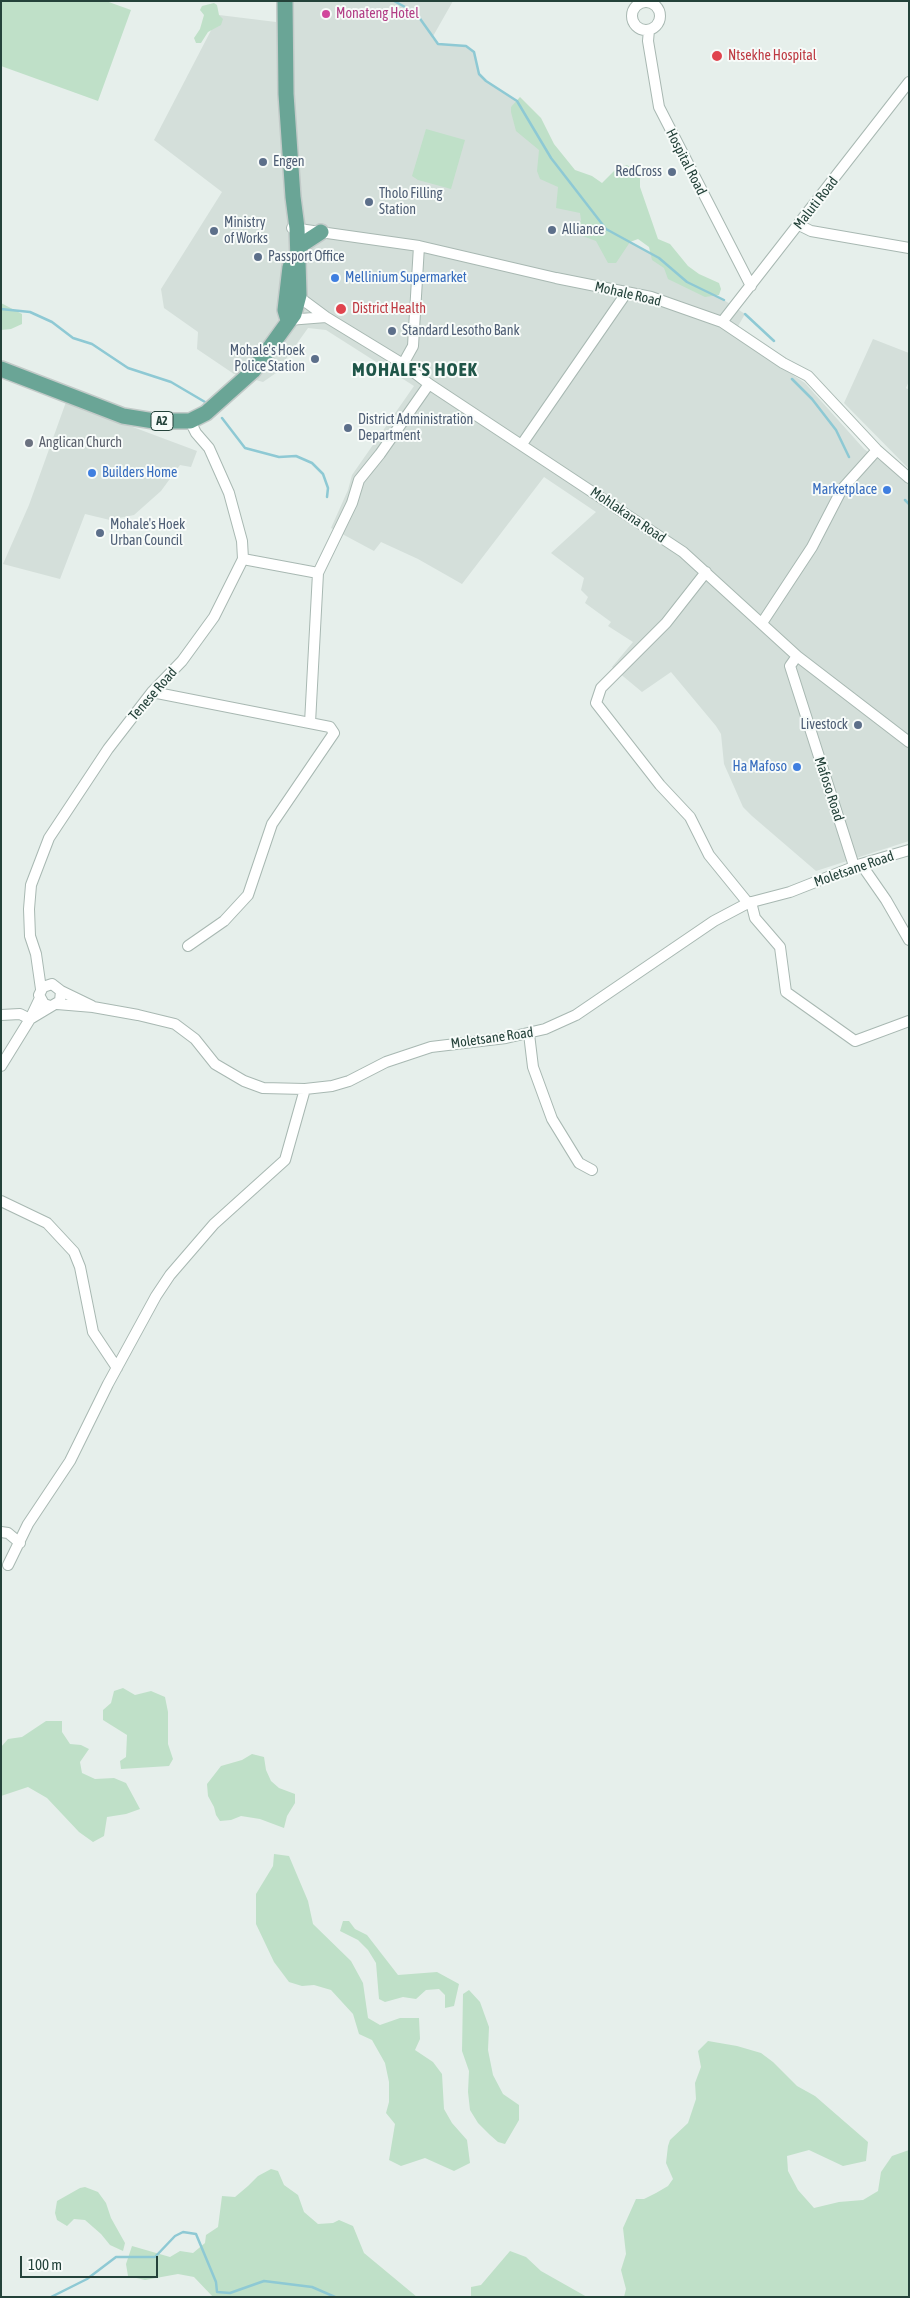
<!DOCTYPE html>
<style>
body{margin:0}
#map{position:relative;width:910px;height:2298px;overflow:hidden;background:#e6efeb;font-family:"Asap Condensed",sans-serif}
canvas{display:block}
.frame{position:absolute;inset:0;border:2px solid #24423a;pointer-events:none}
.scale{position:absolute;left:20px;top:2256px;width:138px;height:22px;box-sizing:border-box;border:2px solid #24423a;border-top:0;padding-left:6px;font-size:15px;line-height:18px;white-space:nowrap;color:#24423a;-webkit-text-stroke:4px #f7fbf9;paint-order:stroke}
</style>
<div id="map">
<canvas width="910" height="2298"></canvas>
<div class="frame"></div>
<div class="scale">100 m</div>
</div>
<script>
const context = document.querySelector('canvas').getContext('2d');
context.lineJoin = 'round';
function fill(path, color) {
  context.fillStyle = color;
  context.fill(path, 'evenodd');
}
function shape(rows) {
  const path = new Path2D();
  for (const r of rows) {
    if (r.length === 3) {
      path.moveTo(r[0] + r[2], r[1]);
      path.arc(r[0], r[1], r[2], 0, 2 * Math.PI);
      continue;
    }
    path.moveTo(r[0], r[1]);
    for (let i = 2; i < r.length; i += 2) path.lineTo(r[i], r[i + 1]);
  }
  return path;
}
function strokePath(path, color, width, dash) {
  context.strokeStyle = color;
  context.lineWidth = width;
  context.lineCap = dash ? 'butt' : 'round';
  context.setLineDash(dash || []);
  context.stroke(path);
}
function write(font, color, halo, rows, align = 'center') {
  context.font = font + ' "Asap Condensed",sans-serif';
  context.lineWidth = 4;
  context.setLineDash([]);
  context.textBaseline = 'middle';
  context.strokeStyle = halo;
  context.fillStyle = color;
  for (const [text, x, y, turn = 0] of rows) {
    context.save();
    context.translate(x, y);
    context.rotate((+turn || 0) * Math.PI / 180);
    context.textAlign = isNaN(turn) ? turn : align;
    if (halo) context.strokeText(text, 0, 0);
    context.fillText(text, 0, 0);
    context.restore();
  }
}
fill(shape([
 [276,1,453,1,432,38,438,44,466,46,474,52,479,74,486,81,517,101,630,242,659,258,706,293,724,300,745,314,733,335,805,383,864,449,909,481,909,841,816,871,752,816,743,807,724,764,721,734,716,726,671,672,642,692,612,667,633,642,608,626,611,622,585,603,588,597,581,590,584,578,551,553,596,512,544,477,462,584,418,559,381,542,374,551,331,528,348,490,352,475,414,386,326,330,308,328,276,373,263,382,234,374,197,349,198,332,164,308,161,289,222,192,154,140,219,15,276,22],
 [873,339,909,353,909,381,906,388,909,390,909,469,844,403],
 [66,402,197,451,191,467,180,465,161,491,134,515,110,520,85,514,60,579,3,564,29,505]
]), '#d4dfda');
fill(shape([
 [1,1,106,1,131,10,98,101,1,66],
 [214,3,217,5,219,15,223,19,221,25,208,32,201,43,196,43,194,38,200,29,204,15,200,10,202,6],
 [520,97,541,118,554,144,575,170,592,176,602,183,616,169,627,165,640,174,640,187,658,239,670,244,688,266,699,274,719,283,721,289,719,295,705,297,668,279,664,268,652,260,649,247,638,239,630,242,616,263,608,263,596,241,580,235,578,229,581,220,580,213,556,208,558,187,540,179,537,171,539,150,516,131,511,112,511,107],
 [426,129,465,140,451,189,418,180,412,176],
 [1,303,22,314,22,324,11,329,1,330],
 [123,1688,135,1695,151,1691,165,1697,168,1712,168,1744,173,1759,169,1766,121,1769,120,1761,126,1757,127,1735,103,1720,103,1710,111,1703,114,1691],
 [46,1721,62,1721,62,1732,70,1744,81,1745,89,1749,80,1762,82,1773,95,1779,114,1778,126,1783,140,1809,126,1814,107,1817,104,1836,93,1842,79,1832,47,1798,28,1787,1,1796,1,1747,8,1739,22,1737],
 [252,1754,264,1757,266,1770,271,1781,279,1788,295,1794,295,1803,287,1816,284,1828,260,1819,241,1816,231,1820,220,1821,216,1815,214,1807,208,1796,207,1784,221,1766,242,1760],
 [274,1854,289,1856,308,1901,313,1924,351,1961,363,1983,368,2018,380,2025,400,2018,419,2018,420,2039,415,2050,433,2062,442,2074,444,2109,452,2123,467,2140,470,2163,454,2171,425,2158,401,2166,389,2160,395,2124,386,2113,389,2102,389,2082,385,2063,372,2040,359,2034,353,2014,331,1990,314,1985,302,1986,289,1982,274,1962,256,1924,256,1894,273,1866],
 [343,1921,349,1921,355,1929,367,1935,398,1975,437,1972,459,1984,454,2006,445,2008,445,1995,439,1989,426,1990,416,1999,403,1997,385,2002,379,1999,376,1963,368,1950,358,1940,340,1931],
 [469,1990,480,2002,489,2027,488,2050,493,2075,503,2094,519,2105,519,2120,505,2144,498,2142,490,2135,478,2123,470,2110,468,2092,469,2071,462,2051,463,1994],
 [708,2041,737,2046,761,2053,773,2062,797,2086,815,2096,868,2142,866,2161,843,2166,809,2150,787,2156,788,2171,798,2190,814,2208,839,2202,863,2200,878,2191,881,2172,892,2156,909,2150,909,2297,624,2297,626,2289,621,2270,626,2254,623,2228,636,2199,644,2199,656,2193,668,2186,673,2179,666,2163,668,2146,670,2140,688,2123,696,2099,695,2083,701,2067,698,2051],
 [271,2169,278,2171,284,2185,298,2195,304,2212,318,2224,333,2223,339,2220,353,2226,364,2253,417,2297,213,2297,194,2277,178,2274,145,2280,128,2276,126,2264,132,2246,170,2257,180,2251,193,2253,205,2243,206,2235,218,2227,222,2196,235,2197,248,2186,258,2176],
 [85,2187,98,2192,106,2203,111,2218,125,2243,123,2251,110,2245,101,2234,85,2220,74,2219,67,2226,57,2220,55,2213,57,2201,80,2188],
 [510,2251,526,2257,541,2271,587,2297,471,2297,471,2287,481,2285]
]), '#bfe0c8');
strokePath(shape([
 [394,1,416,13,438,44,466,46,474,52,479,74,486,81,517,101,551,158,606,229,659,258,687,282,724,300],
 [1,309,30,312,52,322,73,338,92,344,128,368,171,382,205,402],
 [745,314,774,341],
 [792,379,812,399,836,430,849,457],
 [222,418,245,448,279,457,296,456,312,463,323,474,328,488,327,497],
 [905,500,909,504],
 [51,2297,87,2279,116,2257,155,2257,175,2236,183,2232,196,2234,216,2282,217,2292,230,2293,264,2281,312,2287,335,2297]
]), '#8ec9d4', 2.5);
const street = shape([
 [646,16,14],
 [649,30,648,41,659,107,751,286],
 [799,225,811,231,909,248],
 [292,228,419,246,556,278,651,297,722,322,783,363,808,376,877,450,909,478],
 [295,294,326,317,403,364,429,384,683,552,797,656,909,742],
 [288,320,326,317],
 [722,322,909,82],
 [403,364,413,346,419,246],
 [522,444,627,292],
 [243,559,318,573],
 [706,572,666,623,601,688,596,703,660,785,690,817,709,855,748,903],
 [762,623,812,547,842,489,877,450],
 [797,656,790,666,854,866],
 [152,692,330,727,334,733,272,824,248,895,224,921,188,946],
 [310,723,318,573,352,503,359,480,380,454,429,384],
 [861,864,886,900,909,940],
 [751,902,755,918,780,947,786,992,855,1041,909,1021],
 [41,989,36,954,30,936,29,909,31,885,49,838,108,749,152,692,182,661,214,617,243,559,242,541,229,493,209,448,196,433,190,421],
 [61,991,92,1006],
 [57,1004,93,1007,138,1015,175,1024,195,1039,215,1064,244,1081,263,1088,305,1089,332,1086,349,1081,386,1062,431,1047,506,1038,545,1029,576,1015,714,921,748,903,790,892,861,864,909,850],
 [1,1015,20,1014,30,1019],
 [30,1019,60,1001,61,991,52,984,43,987,39,995,44,1004,50,1006],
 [529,1034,533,1067,552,1119,579,1163,592,1170],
 [1,1066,30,1019,40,998],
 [1,1201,47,1223,74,1252,80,1267,93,1332,117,1368],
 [1,1532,8,1533,20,1543],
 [8,1565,28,1524,70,1461,108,1384,156,1296,170,1275,214,1224,285,1160,305,1089]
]);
const primary = shape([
 [298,247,321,232],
 [288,320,285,310,290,267],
 [1,369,123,416,154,421,190,421,206,413,253,371,294,314,299,295,297,228,293,197,286,94,285,1]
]);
strokePath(street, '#a8b8b2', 12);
strokePath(primary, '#c2cac8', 18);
strokePath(street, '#fff', 10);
strokePath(primary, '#6aa596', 15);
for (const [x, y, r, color] of [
 [326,14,5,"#d1479c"],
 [717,56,6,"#e0444e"],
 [263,162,5,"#5c6f8a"],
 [672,172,5,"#5c6f8a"],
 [369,202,5,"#5c6f8a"],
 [552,230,5,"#5c6f8a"],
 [214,231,5,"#5c6f8a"],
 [258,257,5,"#5c6f8a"],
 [335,278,5,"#3f7fe0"],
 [341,309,6,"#e0444e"],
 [392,331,5,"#5c6f8a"],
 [315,359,5,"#5c6f8a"],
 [348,428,5,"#5c6f8a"],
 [29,443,5,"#6b7280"],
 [92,473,5,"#3f7fe0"],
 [887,490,5,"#3f7fe0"],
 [100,533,5,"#5c6f8a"],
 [858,725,5,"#5c6f8a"],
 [797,767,5,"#3f7fe0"]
]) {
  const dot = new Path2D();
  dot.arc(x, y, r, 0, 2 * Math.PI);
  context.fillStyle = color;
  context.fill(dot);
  strokePath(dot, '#f7fbf9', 2);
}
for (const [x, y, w] of [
 [162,421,22]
]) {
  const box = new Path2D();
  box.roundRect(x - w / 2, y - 9.5, w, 19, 4);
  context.fillStyle = '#f7fbf9';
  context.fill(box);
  strokePath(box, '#24423a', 1);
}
write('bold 12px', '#24423a', null, [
 ["A2",162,421]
]);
write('14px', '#b23c85', '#f7fbf9', [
 ["Monateng Hotel",336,14]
], 'left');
write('14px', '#be3a42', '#f7fbf9', [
 ["Ntsekhe Hospital",728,56],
 ["District Health",352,309]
], 'left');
write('14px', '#4e5e75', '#f7fbf9', [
 ["Engen",273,162],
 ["RedCross",662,172,"right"],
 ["Tholo Filling",379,194],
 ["Station",379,210],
 ["Ministry",224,223],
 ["of Works",224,239],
 ["Alliance",562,230],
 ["Passport Office",268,257],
 ["Standard Lesotho Bank",402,331],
 ["Mohale's Hoek",305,351,"right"],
 ["Police Station",305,367,"right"],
 ["District Administration",358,420],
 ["Department",358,436],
 ["Mohale's Hoek",110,525],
 ["Urban Council",110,541],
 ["Livestock",848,725,"right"]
], 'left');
write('14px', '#24423a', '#f7fbf9', [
 ["Hospital Road",686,162,63],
 ["Maluti Road",816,203,-52],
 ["Mohale Road",628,294,13],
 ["Mohlakana Road",628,515,34],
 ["Tenese Road",153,694,-49],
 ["Mafoso Road",829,789,72],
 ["Moletsane Road",854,869,-19],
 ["Moletsane Road",492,1038,-8]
]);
write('14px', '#366cbe', '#f7fbf9', [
 ["Mellinium Supermarket",345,278],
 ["Builders Home",102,473],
 ["Marketplace",877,490,"right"],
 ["Ha Mafoso",787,767,"right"]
], 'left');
write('14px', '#5b616d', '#f7fbf9', [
 ["Anglican Church",39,443]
], 'left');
context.letterSpacing = '1px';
write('bold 19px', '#1f5548', '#f7fbf9', [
 ["MOHALE'S HOEK",415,370]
]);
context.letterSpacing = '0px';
</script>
